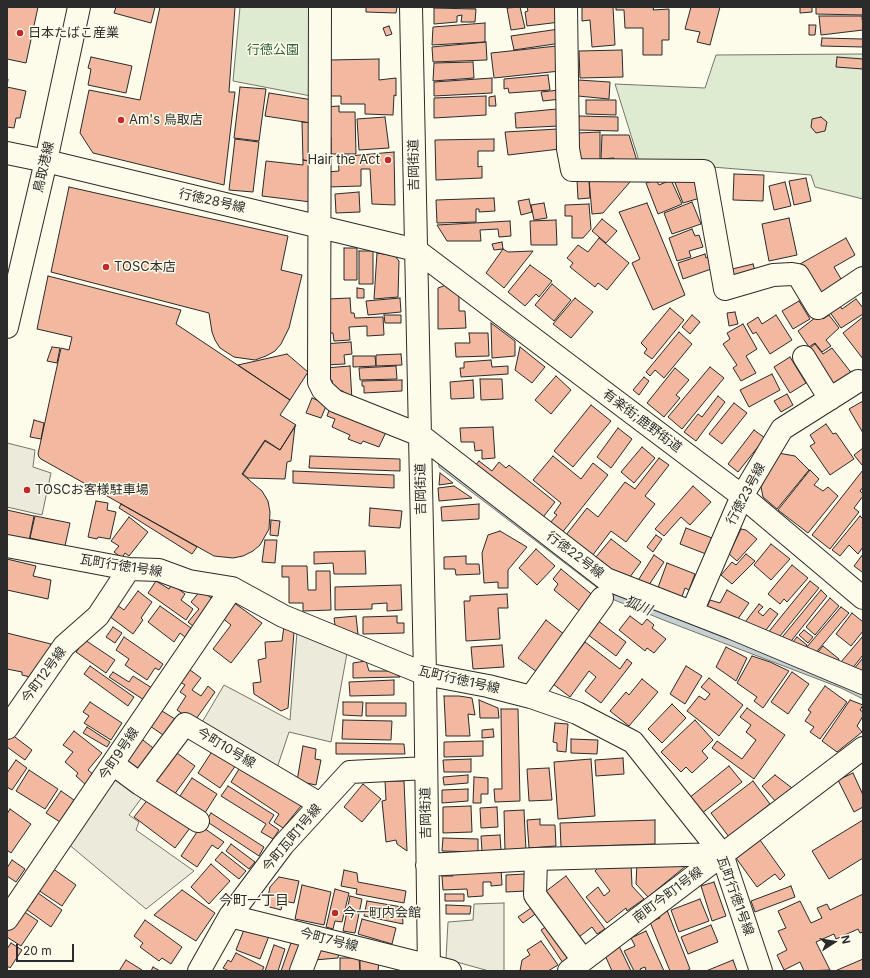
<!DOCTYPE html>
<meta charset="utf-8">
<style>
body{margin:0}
#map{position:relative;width:870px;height:978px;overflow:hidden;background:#fdfbea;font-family:Inter,sans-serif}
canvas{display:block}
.frame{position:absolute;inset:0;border:8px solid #2b2b2b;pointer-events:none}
.north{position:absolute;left:814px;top:922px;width:40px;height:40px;-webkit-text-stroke:3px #fdfbea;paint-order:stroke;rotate:78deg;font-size:11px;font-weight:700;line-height:16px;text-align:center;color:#2b2b2b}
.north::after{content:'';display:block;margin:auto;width:14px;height:18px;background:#2b2b2b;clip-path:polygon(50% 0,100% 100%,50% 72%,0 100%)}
.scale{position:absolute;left:16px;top:944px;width:58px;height:18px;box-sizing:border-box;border:2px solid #2b2b2b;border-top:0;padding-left:5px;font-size:12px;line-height:14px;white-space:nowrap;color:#2b2b2b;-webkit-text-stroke:3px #fdfbea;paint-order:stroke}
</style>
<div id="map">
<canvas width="870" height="978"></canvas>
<div class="frame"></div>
<div class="north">N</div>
<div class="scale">20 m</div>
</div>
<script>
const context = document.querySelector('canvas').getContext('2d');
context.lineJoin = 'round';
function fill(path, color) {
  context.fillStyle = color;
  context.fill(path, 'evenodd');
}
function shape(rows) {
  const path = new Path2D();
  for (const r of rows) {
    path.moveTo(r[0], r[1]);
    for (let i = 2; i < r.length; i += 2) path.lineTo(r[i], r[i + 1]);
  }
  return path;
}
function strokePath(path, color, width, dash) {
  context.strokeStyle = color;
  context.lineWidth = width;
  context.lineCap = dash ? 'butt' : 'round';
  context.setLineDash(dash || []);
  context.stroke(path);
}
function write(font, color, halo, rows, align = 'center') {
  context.font = font + ' Inter,"Noto Sans JP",sans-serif';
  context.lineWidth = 3;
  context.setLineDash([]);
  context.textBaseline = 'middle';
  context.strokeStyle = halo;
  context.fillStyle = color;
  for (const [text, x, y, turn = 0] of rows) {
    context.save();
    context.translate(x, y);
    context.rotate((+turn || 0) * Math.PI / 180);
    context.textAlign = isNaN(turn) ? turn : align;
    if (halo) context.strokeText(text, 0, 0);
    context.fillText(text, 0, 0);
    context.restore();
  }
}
const green = shape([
 [240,7,310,7,311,96,233,81,240,7],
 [863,54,863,199,815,187,811,175,712,167,640,164,615,84,705,88,716,55,863,54]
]);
fill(green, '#deebd1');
strokePath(green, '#74746e', 1);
const parking = shape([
 [7,443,35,450,33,467,51,473,42,515,7,507,7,443],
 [297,632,347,653,331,742,289,732,276,771,201,724,224,685,290,720,297,632],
 [115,772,146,792,129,815,139,822,136,830,194,871,146,909,67,843,115,772],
 [504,903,504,971,489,971,446,959,448,922,473,920,474,904,504,903]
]);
fill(parking, '#eceadb');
strokePath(parking, '#74746e', 1);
const water = shape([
 [438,457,609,589,863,691,863,699,841,688,666,621,612,599,439,467,438,457]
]);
fill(water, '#c7d0d0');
strokePath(water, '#74746e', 1);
const building = shape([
 [7,7,38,7,26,63,7,59,7,7],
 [116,7,155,7,151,23,114,13,116,7],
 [160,7,235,7,229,92,235,92,224,185,93,153,80,133,89,90,140,100,160,7],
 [366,7,397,7,396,13,366,12,366,7],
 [437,7,476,7,476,8,437,7],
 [520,7,525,28,511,30,507,8,520,7],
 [527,7,558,7,560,22,527,26,525,12,528,11,527,7],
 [582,7,613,7,615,45,592,47,590,20,582,21,582,7],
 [616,7,654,7,653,10,669,9,669,40,662,40,662,55,643,55,643,28,625,28,624,10,616,10,616,7],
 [691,7,720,7,710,45,697,42,700,32,685,29,691,7],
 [800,7,812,7,812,12,800,13,800,7],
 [816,7,863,7,863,15,816,14,816,7],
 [434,8,476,9,475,22,461,22,462,15,457,16,457,22,434,24,434,8],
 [819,16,862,16,863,30,821,35,819,16],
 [485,23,485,42,432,45,433,27,485,23],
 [809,25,816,25,815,35,809,35,809,25],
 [389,26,392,34,386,36,383,28,389,26],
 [559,29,561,43,514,50,511,36,559,29],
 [822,38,863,39,863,47,821,46,822,38],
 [486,42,487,60,433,62,432,47,486,42],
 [557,46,560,71,494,78,491,53,557,46],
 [622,50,623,77,580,78,579,51,622,50],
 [91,57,132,66,126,93,88,85,91,69,88,68,91,57],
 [837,57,863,59,863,69,836,67,837,57],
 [379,59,379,80,396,78,396,96,394,95,393,115,365,114,365,104,341,104,341,96,325,96,330,60,379,59],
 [473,62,474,78,433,81,434,63,473,62],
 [548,75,550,90,509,93,508,88,504,89,504,79,548,75],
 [492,78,492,93,434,96,434,82,492,78],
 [7,79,8,79,7,87,26,91,20,118,16,118,14,128,7,127,7,79],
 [578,80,610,82,609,99,578,96,578,80],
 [240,87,266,89,259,141,234,138,240,87],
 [559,90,561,99,543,101,541,92,559,90],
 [269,93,313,100,311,123,265,116,269,93],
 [486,96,486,115,434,118,434,98,486,96],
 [495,96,496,106,489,106,489,97,495,96],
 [586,100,616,100,616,115,586,114,586,100],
 [339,106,339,112,355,112,356,154,331,154,331,137,326,138,324,107,339,106],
 [557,109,559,126,516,128,515,113,557,109],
 [579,116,618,117,618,131,578,130,579,116],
 [385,117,389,148,359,150,357,119,385,117],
 [821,117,827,122,825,131,816,133,811,127,812,119,821,117],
 [302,122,311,123,312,161,303,160,302,122],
 [558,129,560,149,508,155,505,132,558,129],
 [600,132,600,160,576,160,577,133,600,132],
 [602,135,629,135,637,161,614,161,614,158,601,159,602,135],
 [235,139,259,142,253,192,229,190,235,139],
 [494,139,494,151,478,151,478,167,482,166,482,178,436,180,435,140,494,139],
 [394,152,395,205,372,204,370,169,361,169,361,186,327,187,327,172,339,171,338,157,394,152],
 [303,160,312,162,311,202,262,196,266,161,303,165,303,160],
 [734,174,764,175,763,201,733,200,734,174],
 [628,178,630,182,603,213,592,214,589,179,628,178],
 [693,178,700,198,683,203,674,180,693,178],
 [806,178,811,201,794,205,789,181,806,178],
 [589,179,590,198,578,199,577,180,589,179],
 [656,180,659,185,671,180,682,204,658,214,646,183,656,180],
 [785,182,791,206,774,210,769,186,785,182],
 [69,187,288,236,281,270,302,275,289,328,281,344,275,351,266,356,255,360,234,357,220,348,215,340,212,332,209,313,51,272,69,187],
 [359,192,360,212,336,213,335,194,359,192],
 [494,198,495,211,479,212,479,209,476,209,476,222,437,223,436,200,494,198],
 [529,199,532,212,521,215,518,201,529,199],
 [692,202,701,224,672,234,664,213,692,202],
 [544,203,547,218,534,220,531,205,544,203],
 [647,203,685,295,653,310,632,263,640,259,619,212,647,203],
 [589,204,591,229,583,238,572,238,572,216,565,216,565,205,589,204],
 [789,218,797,255,769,261,762,224,789,218],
 [602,219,617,231,606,243,592,231,602,219],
 [556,220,557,245,531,245,530,221,556,220],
 [510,221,511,236,499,237,498,229,480,230,481,241,447,241,437,225,510,221],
 [692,229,695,236,699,235,703,247,689,251,691,257,677,261,669,238,692,229],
 [599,238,629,263,607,290,598,283,595,287,570,267,573,263,567,258,578,245,588,252,599,238],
 [846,238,855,255,834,267,844,284,823,296,812,286,800,264,846,238],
 [502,242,503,249,494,250,492,244,502,242],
 [344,248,357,248,357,280,344,280,344,248],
 [503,249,508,252,533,251,504,288,486,273,503,249],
 [359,251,373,251,373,284,359,284,359,251],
 [377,253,395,256,399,261,398,297,374,299,377,253],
 [705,254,706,258,710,256,714,268,683,279,678,263,705,254],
 [753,264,757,277,731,284,728,270,753,264],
 [530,265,552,281,539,297,536,294,525,306,508,292,530,265],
 [48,276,181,310,176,324,290,400,280,415,296,425,280,450,265,440,242,474,262,491,268,501,270,512,269,529,260,545,253,551,243,556,233,558,214,556,41,459,39,457,38,454,61,348,69,350,72,337,37,329,48,276],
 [552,284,571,300,554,321,535,305,552,284],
 [446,285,459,296,459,311,465,311,466,328,438,329,438,288,446,285],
 [357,288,364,289,364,298,357,298,357,288],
 [350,298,351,313,354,313,355,318,383,317,384,335,367,336,367,326,349,327,350,340,334,341,333,333,330,333,328,299,350,298],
 [400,298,401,312,368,315,366,301,400,298],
 [575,298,593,312,571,338,553,324,575,298],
 [856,299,863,308,863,314,841,328,827,308,837,301,842,309,856,299],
 [799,301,810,319,793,329,782,311,799,301],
 [670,308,684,320,652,359,644,353,647,349,641,343,670,308],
 [735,312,738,324,729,326,727,313,735,312],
 [820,314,823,319,829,315,839,328,826,340,831,346,822,352,815,343,809,347,798,331,820,314],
 [384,315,401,315,401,323,385,323,384,315],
 [692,315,700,322,690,334,682,327,692,315],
 [776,315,792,340,770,354,756,332,753,334,747,324,758,317,762,324,776,315],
 [863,317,863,359,843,333,863,317],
 [491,323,515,341,515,356,492,358,491,323],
 [743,324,757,349,746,356,756,373,741,381,733,368,737,365,723,344,730,339,727,333,743,324],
 [679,332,692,344,664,378,655,370,650,376,646,372,679,332],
 [469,333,488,333,489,356,456,357,455,343,470,343,469,333],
 [351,342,352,354,344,355,345,364,324,365,324,344,351,342],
 [815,344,823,354,832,348,853,375,833,390,805,352,815,344],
 [52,347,60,348,57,363,47,361,52,347],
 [520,347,545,367,532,383,515,370,520,347],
 [287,354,308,372,290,400,238,365,287,354],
 [401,354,402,365,376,366,376,355,401,354],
 [353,356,375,356,376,366,353,367,353,356],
 [790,357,806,383,790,393,774,367,790,357],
 [491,360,492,367,508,366,508,374,461,377,460,368,464,368,464,362,491,360],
 [350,366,352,400,344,401,343,391,333,391,332,380,325,382,325,368,350,366],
 [396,366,397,379,360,380,359,368,396,366],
 [710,367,724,378,682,429,668,417,710,367],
 [675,368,689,380,676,395,680,398,664,417,647,403,675,368],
 [772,374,780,390,749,407,740,390,772,374],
 [556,376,571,390,551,414,535,400,556,376],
 [644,377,649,381,639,395,633,390,644,377],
 [480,379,502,379,503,399,481,400,480,379],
 [402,380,402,391,364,393,364,386,362,386,362,381,402,380],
 [473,380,474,398,451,399,450,382,473,380],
 [787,394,793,405,781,412,774,401,787,394],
 [718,396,725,402,696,441,684,432,698,414,702,417,718,396],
 [312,398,327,404,321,418,306,413,312,398],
 [863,401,863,433,849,409,863,401],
 [734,403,747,413,722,444,709,434,734,403],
 [591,405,611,421,573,467,554,451,591,405],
 [330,408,386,432,379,447,363,441,361,444,348,439,350,435,332,427,335,419,327,416,330,408],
 [34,420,44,423,41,439,30,437,34,420],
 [826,424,833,434,836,433,854,459,830,475,810,446,815,443,810,435,826,424],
 [295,426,291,461,287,462,285,479,248,478,243,474,265,441,280,450,295,426],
 [493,427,495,458,482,459,482,450,475,451,474,442,461,442,460,428,493,427],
 [618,428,632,439,611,468,597,457,618,428],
 [754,430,765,438,738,472,728,464,754,430],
 [642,447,655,458,634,483,621,472,642,447],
 [863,448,863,465,862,465,854,455,863,448],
 [778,453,795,456,809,470,777,509,763,497,761,487,778,453],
 [310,456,400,459,400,471,309,468,310,456],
 [553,456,581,479,593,463,608,475,561,534,549,524,557,515,554,513,561,503,533,480,553,456],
 [659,458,669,465,645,496,655,504,626,542,611,531,592,556,566,535,587,508,598,517,625,482,635,489,659,458],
 [479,461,492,471,499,462,506,468,509,465,555,502,540,521,474,467,479,461],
 [810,470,819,479,814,485,823,491,828,487,838,496,808,533,778,510,810,470],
 [863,470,863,487,860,491,863,494,863,496,854,508,859,512,830,549,812,535,863,470],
 [293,471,394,475,394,488,293,483,293,471],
 [440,473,453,483,439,485,440,473],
 [454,486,472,498,439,501,438,488,454,486],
 [693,486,711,502,690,525,681,517,664,536,655,529,693,486],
 [96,501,108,503,107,510,116,512,110,539,98,537,97,539,88,537,96,501],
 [121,504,197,547,192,554,119,508,121,504],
 [479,504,479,519,442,521,441,507,479,504],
 [370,508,402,511,400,528,369,526,370,508],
 [7,510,34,516,29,541,7,536,7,510],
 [35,516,70,523,65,546,30,538,35,516],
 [860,516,863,519,863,547,858,554,849,545,840,556,832,550,860,516],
 [129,517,148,532,129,556,125,553,122,558,114,552,119,546,111,541,129,517],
 [271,520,280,521,278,536,270,535,271,520],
 [686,528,712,538,706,554,680,544,686,528],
 [741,529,746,530,757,539,737,561,729,554,741,529],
 [500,531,527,547,508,570,508,588,498,588,498,582,484,583,482,553,488,535,500,531],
 [656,535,662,539,653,552,647,547,656,535],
 [611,539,641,562,627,581,596,557,611,539],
 [265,540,277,540,275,563,262,562,265,540],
 [771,544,790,559,771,580,754,565,771,544],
 [536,549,555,566,537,585,519,568,536,549],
 [365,551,366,574,334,574,333,563,314,564,314,552,365,551],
 [746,554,755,561,732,584,721,575,732,562,736,565,746,554],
 [863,554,863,571,862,572,854,566,863,554],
 [654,555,664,562,647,588,637,582,654,555],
 [466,556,466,564,479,564,480,574,456,575,455,569,444,569,444,557,466,556],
 [7,559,36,566,33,576,51,580,48,599,7,590,7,559],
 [667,563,695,574,689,590,685,588,680,602,656,593,667,563],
 [792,565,808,578,787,602,784,599,780,604,768,594,792,565],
 [282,566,307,566,308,590,316,590,316,571,330,571,331,610,303,611,303,603,289,603,289,577,282,577,282,566],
 [561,569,595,597,582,613,554,590,558,584,553,579,561,569],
 [156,581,169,589,172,584,185,594,181,600,193,609,186,620,148,593,156,581],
 [810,581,819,588,776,641,767,634,810,581],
 [401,585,402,610,387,611,387,603,372,604,372,609,335,610,335,587,401,585],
 [201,590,215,601,194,627,188,622,199,609,191,602,201,590],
 [727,590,749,603,735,623,705,612,710,600,720,603,727,590],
 [821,590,827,596,788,645,779,641,821,590],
 [138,591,152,602,141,618,143,620,133,634,109,616,117,605,124,610,138,591],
 [507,594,508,608,498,608,500,639,466,641,464,601,470,601,470,596,507,594],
 [830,598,839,606,815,635,806,627,830,598],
 [233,602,262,623,231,663,213,649,231,625,221,617,233,602],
 [759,604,763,607,758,612,763,616,770,608,778,614,763,634,742,626,759,604],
 [160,606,191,628,185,637,180,633,174,642,148,622,160,606],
 [841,607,849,613,814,655,806,648,841,607],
 [852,613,863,622,863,631,851,646,836,634,852,613],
 [356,616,358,634,345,637,336,632,334,618,356,616],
 [397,616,397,623,404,623,404,633,363,634,363,617,397,616],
 [630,616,642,625,647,619,654,625,652,628,666,639,654,653,647,648,645,651,619,630,630,616],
 [546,620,565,635,537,672,518,658,546,620],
 [597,620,626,642,616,656,587,634,597,620],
 [284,626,294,632,288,708,281,711,254,694,253,683,261,682,258,660,266,658,265,642,282,641,284,626],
 [113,627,122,633,115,643,106,637,113,627],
 [804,630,813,637,808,643,799,635,804,630],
 [7,633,51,644,47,662,38,679,22,675,22,672,7,669,7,633],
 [863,636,863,655,851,670,841,662,863,636],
 [124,637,163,664,159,670,155,668,147,680,125,665,129,659,116,650,124,637],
 [797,637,807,645,802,651,792,643,797,637],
 [85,640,115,660,106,673,76,652,85,640],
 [585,642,620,669,627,659,632,663,601,703,585,691,596,677,589,671,570,697,553,684,585,642],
 [502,645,504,667,473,669,471,647,502,645],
 [823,646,839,659,836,664,814,657,823,646],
 [726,647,747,658,736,681,716,667,726,647],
 [752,656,770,662,789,671,763,708,754,701,757,697,737,683,752,656],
 [863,658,863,676,853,670,863,658],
 [366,661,369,671,391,671,400,677,353,678,353,663,366,661],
 [90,666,134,697,128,706,84,674,90,666],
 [686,666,702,676,685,704,670,694,686,666],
 [186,667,201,678,192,690,201,696,208,686,215,692,194,722,177,710,186,696,180,692,185,685,177,680,186,667],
 [113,672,129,682,133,676,152,688,144,700,109,677,113,672],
 [792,672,809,684,788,714,771,702,792,672],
 [709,678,743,705,719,736,687,711,699,696,705,700,710,694,701,687,709,678],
 [642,679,658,692,629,726,610,711,626,692,629,695,642,679],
 [394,680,394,695,350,696,349,682,394,680],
 [825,686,847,702,820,739,810,732,814,727,805,721,811,712,808,710,825,686],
 [444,696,459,696,472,698,475,715,468,714,470,736,446,736,444,696],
 [479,700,498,708,499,718,480,718,479,700],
 [850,700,863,705,860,710,863,712,863,716,857,726,862,732,837,752,822,741,850,700],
 [90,702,122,723,111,740,84,723,89,716,83,712,90,702],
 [343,702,363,702,362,716,343,715,343,702],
 [366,703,406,703,406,716,366,716,366,703],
 [672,704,686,718,662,743,648,729,672,704],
 [157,708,180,722,169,739,147,724,157,708],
 [747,708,785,735,754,779,712,748,717,741,742,759,756,740,746,732,751,725,740,717,747,708],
 [501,709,518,709,520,801,495,802,494,789,502,789,501,709],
 [343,720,392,721,391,740,342,739,343,720],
 [695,720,713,740,702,751,708,758,692,773,686,767,681,772,661,752,695,720],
 [555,723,568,724,566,752,557,751,557,743,553,742,555,723],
 [87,727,110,742,107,747,83,733,87,727],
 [493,729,494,737,482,738,482,730,493,729],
 [74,731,102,753,88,770,94,775,86,785,76,776,78,773,65,762,73,752,63,745,74,731],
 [11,734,32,750,25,760,7,747,7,739,11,734],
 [139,737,157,751,140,774,121,760,139,737],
 [571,739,598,740,597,754,571,753,571,739],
 [483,741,483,756,444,757,444,742,483,741],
 [336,743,404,744,405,754,336,754,336,743],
 [303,746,316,749,315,759,321,760,316,785,297,781,303,746],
 [213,750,238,762,220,788,198,773,213,750],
 [174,751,195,766,174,795,153,780,174,751],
 [623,758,624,774,596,776,595,760,623,758],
 [471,759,471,772,444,772,443,760,471,759],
 [591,759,595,816,558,819,554,762,591,759],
 [16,760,27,768,12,790,7,787,7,773,16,760],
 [244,761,305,801,283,828,274,822,279,814,231,782,244,761],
 [729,766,742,782,701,814,689,798,729,766],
 [549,768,552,800,529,801,527,769,549,768],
 [29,770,58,789,45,809,16,791,29,770],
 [853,773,863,795,863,807,854,812,838,780,853,773],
 [468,775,468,783,444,785,443,777,468,775],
 [775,775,792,788,776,802,762,786,775,775],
 [474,777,488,778,488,794,481,794,481,803,473,803,474,777],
 [192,778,217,794,203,816,180,796,192,778],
 [385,781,404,781,407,851,397,844,396,840,386,842,382,801,386,800,385,781],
 [753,781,770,804,729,837,711,813,753,781],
 [363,784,381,799,362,822,344,807,363,784],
 [228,786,274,815,269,823,279,830,273,839,261,832,266,824,221,796,228,786],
 [468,789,468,801,442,803,442,790,468,789],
 [61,791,74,800,60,822,46,813,61,791],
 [153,793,193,824,175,848,134,817,153,793],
 [471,806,472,832,443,833,443,807,471,806],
 [497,807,498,827,481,828,480,808,497,807],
 [10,809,31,824,11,853,7,850,7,814,10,809],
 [524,810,526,851,505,852,504,811,524,810],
 [211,813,264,847,259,856,206,821,211,813],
 [540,819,540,825,555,825,556,846,529,848,527,820,540,819],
 [655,820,655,844,561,847,560,823,655,820],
 [863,820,863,858,829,879,812,851,863,820],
 [201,826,224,842,218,849,212,845,197,867,181,856,201,826],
 [500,835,501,850,482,851,481,836,500,835],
 [443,838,478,839,478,852,442,851,443,838],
 [760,840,785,875,780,880,775,874,757,887,736,858,760,840],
 [231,844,255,862,249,869,226,851,231,844],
 [222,852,246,871,239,879,215,860,222,852],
 [12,860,25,869,16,882,7,876,7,868,12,860],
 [692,861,648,897,636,884,637,863,692,861],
 [603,863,631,863,632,886,644,899,627,911,626,908,607,923,586,897,598,887,604,896,610,891,595,871,603,863],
 [211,864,230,881,209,904,191,887,211,864],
 [52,868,76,885,62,906,35,888,52,868],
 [501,868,502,885,491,886,491,882,483,882,483,896,468,897,467,889,443,890,442,876,453,876,453,871,501,868],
 [344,870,357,873,358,882,406,891,404,903,356,894,357,889,341,886,344,870],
 [525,874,526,891,506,892,506,875,525,874],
 [566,876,605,929,597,934,592,927,579,937,545,892,566,876],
 [279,877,299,881,294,903,283,901,281,910,266,906,270,887,279,877],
 [714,882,726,916,712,921,701,886,714,882],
 [302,885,331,892,324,925,295,919,302,885],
 [791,886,795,897,755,912,751,901,791,886],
 [335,889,349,893,342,922,335,921,333,929,326,927,335,889],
 [182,890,215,913,196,941,154,915,182,890],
 [38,893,62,910,51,927,23,907,28,900,32,903,38,893],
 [445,894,464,894,464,901,445,901,445,894],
 [863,894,863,932,860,933,858,929,836,939,834,934,816,942,830,970,804,971,800,962,784,970,777,955,787,950,778,931,786,928,778,911,800,901,811,923,822,918,817,908,827,904,830,910,863,894],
 [350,896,362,899,355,933,343,931,350,896],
 [700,899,709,921,679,932,671,910,700,899],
 [367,901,402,907,403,924,364,916,367,901],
 [446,905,471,906,470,914,446,914,446,905],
 [534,906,538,912,523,923,518,917,534,906],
 [20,909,38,921,21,946,7,937,7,929,20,909],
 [667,910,690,969,686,971,670,971,650,922,660,918,658,914,667,910],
 [362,919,396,928,392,944,358,934,362,919],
 [145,920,182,947,171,964,162,958,159,961,140,947,143,943,134,936,145,920],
 [550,924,569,958,563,963,541,930,550,924],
 [711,925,718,942,688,954,681,937,711,925],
 [245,927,269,936,260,959,236,950,245,927],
 [646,931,664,971,646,971,645,967,640,969,641,971,634,971,624,951,635,946,631,938,646,931],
 [292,940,304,944,294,971,281,971,292,940],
 [541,941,558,965,548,971,520,971,522,960,530,955,527,950,541,941],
 [11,943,22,950,10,968,7,966,7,949,11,943],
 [274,945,285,949,278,971,265,971,274,945],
 [619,946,631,971,612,971,604,953,619,946],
 [319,947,339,952,338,958,314,960,319,947],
 [236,953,264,967,262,971,229,971,223,968,228,960,231,962,236,953],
 [340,958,359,958,360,971,340,971,340,958],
 [360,958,379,962,378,971,360,971,360,958],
 [863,959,863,971,835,971,863,959],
 [126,960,142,970,142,971,119,971,126,960],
 [733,960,737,971,706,971,733,960],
 [153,967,160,971,151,971,153,967]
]);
fill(building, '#f2b8a0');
strokePath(building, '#2b2b2b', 1);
const minor = shape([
 [320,7,319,382,323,390,335,401,420,435,606,579,732,628,863,683],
 [411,7,425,674,429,971],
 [566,7,568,149,572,170,704,171,725,289,773,275,792,274,798,275,818,308,863,278],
 [7,153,46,161,416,250,742,496,863,598],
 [804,357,830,399],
 [7,546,129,569,159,570,189,581,232,588,283,616,425,674,488,686,531,697,577,713,633,742,722,854,761,971],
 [692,612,742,496,782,429,858,381],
 [531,697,602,598],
 [7,728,64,646,98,616,129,569],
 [113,764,140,784,185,724,320,804],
 [140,784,198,821],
 [536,859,535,895,583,960],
 [427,865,536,859,722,854],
 [230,916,450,971],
 [7,919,232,588],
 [199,971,230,916,283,845,350,772,426,768],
 [301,971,314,937],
 [569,971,863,748]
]);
const major = shape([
 [7,327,46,161,79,7]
]);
strokePath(minor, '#2b2b2b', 24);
strokePath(major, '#2b2b2b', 24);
strokePath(minor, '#fdfbea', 22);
strokePath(major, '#fdfbea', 22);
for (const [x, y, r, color] of [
 [20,33,4,"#c62828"],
 [121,120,4,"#c62828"],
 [388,160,4,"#c62828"],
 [106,267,4,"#c62828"],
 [27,490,4,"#c62828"],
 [335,913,4,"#c62828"]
]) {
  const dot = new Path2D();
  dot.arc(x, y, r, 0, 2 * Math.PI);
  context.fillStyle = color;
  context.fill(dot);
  strokePath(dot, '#fdfbea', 1.5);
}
write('13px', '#2b2b2b', '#fdfbea', [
 ["日本たばこ産業",28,33],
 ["Am's 鳥取店",129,120],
 ["Hair the Act",380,160,"right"],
 ["TOSC本店",114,267],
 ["TOSCお客様駐車場",35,490],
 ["今一町内会館",343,913]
], 'left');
write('13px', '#34623c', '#fdfbea', [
 ["行徳公園",273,50]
]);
write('13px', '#2b2b2b', '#fdfbea', [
 ["吉岡街道",414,165,-91],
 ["鳥取港線",44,167,-77],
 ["行徳28号線",212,201,13],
 ["有楽街;鹿野街道",642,421,37],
 ["吉岡街道",421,489,-91],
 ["行徳23号線",746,494,-62],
 ["行徳22号線",575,555,37],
 ["瓦町行徳1号線",121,566,9],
 ["今町12号線",44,675,-54],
 ["瓦町行徳1号線",459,680,13],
 ["今町10号線",226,748,31],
 ["今町9号線",119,754,-56],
 ["吉岡街道",426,813,-91],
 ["今町瓦町1号線",292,838,-50],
 ["南町今町1号線",668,895,-37],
 ["瓦町行徳1号線",735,896,70],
 ["今町7号線",329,940,14]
]);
write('italic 14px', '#2b2b2b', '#fdfbea', [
 ["狐川",638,606,22]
]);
write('14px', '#2b2b2b', '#fdfbea', [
 ["今町一丁目",254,901]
]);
</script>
